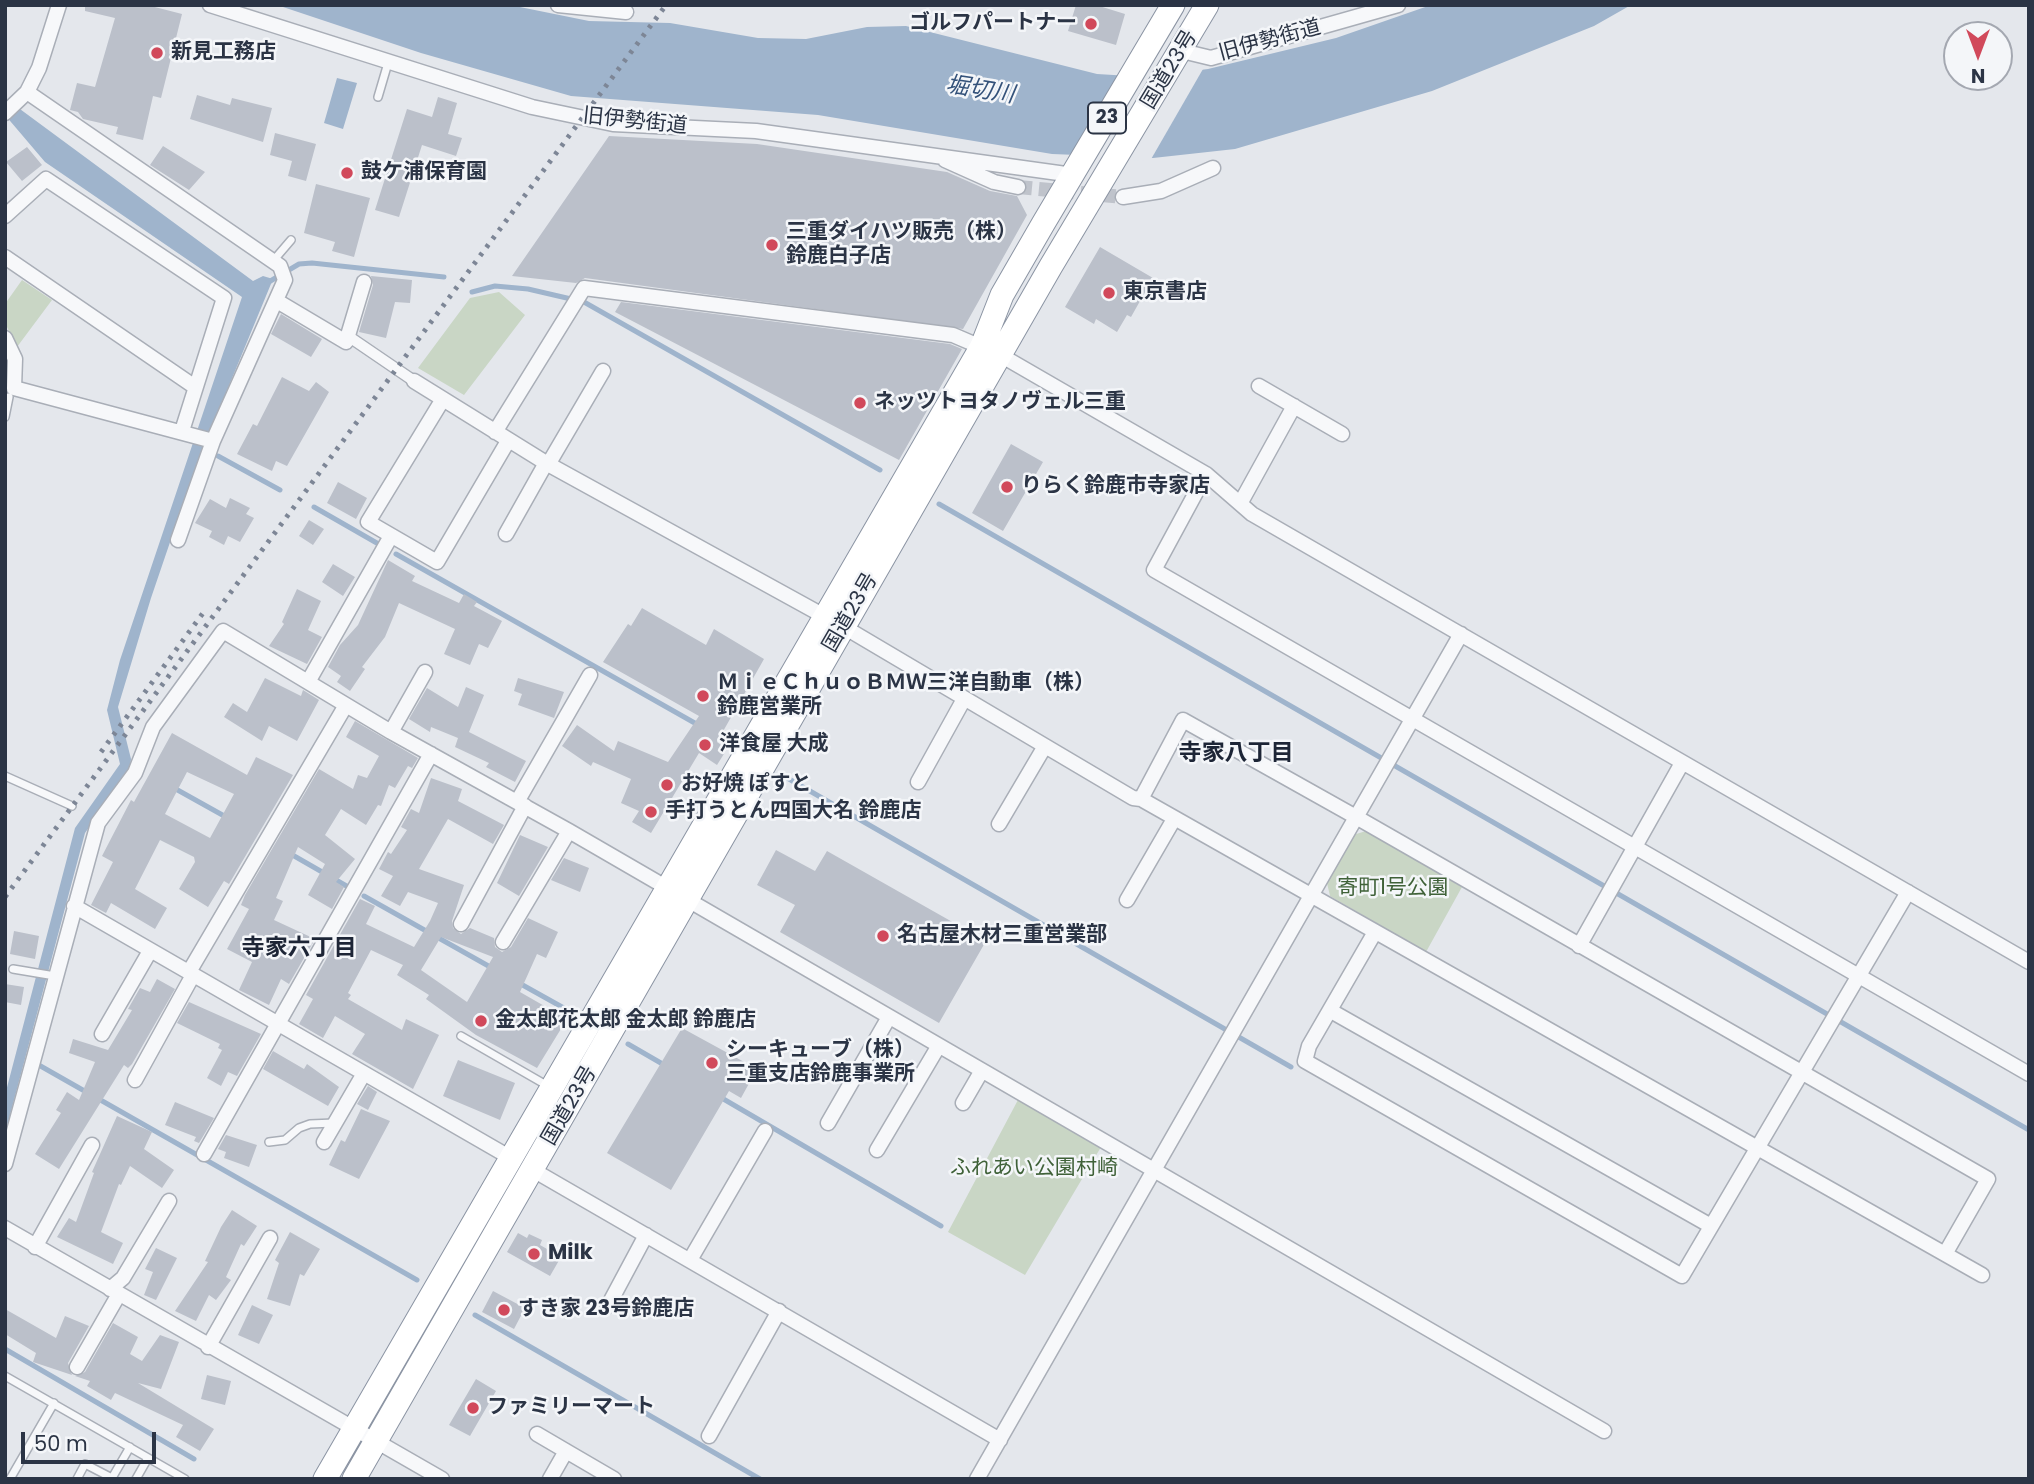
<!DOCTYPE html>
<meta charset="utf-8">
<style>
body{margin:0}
#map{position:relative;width:2034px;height:1484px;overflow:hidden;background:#e4e7ec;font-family:Poppins,sans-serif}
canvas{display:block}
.frame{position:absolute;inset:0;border:7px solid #2b3445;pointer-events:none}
.north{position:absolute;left:1943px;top:21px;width:70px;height:70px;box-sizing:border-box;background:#f4f6f9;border:2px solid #a4a8b1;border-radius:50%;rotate:180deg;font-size:19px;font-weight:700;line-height:28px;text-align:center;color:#2b3445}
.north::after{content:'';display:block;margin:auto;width:24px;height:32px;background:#d1495b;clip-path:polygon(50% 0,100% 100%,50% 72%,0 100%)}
.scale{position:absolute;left:21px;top:1432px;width:135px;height:32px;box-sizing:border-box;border:4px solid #2b3445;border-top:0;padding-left:9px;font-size:21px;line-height:24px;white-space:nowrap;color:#2b3445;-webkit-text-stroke:5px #f4f6f9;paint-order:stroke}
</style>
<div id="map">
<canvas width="2034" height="1484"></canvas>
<div class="frame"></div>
<div class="north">N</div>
<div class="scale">50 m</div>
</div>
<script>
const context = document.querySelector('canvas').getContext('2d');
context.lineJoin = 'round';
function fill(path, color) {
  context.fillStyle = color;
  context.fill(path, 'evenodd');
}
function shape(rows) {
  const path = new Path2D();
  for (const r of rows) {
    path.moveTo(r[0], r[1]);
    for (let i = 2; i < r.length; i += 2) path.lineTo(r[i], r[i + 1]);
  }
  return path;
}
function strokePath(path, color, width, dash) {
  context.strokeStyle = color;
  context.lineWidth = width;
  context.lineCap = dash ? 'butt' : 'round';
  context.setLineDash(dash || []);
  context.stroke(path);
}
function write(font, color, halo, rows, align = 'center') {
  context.font = font + ' Poppins,"Noto Sans JP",sans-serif';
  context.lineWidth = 5;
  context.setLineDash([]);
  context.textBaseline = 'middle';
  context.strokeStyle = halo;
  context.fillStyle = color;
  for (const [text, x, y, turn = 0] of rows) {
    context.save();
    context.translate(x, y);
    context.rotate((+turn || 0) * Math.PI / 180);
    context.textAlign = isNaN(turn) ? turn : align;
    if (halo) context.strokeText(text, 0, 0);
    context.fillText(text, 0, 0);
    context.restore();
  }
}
fill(shape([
 [22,280,52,300,17,347,5,323,5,304],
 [499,292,525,315,464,395,418,368,470,298],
 [1366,831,1462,887,1426,952,1330,896,1327,883,1353,835],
 [1019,1098,1101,1147,1025,1275,948,1232]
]), '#c9d6c5');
fill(shape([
 [277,5,510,5,589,21,670,23,758,38,806,39,867,27,906,26,1097,74,1147,77,1208,69,1336,38,1431,5,1631,5,1594,26,1432,91,1235,149,1153,158,1052,154,818,115,571,96,421,53],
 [337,78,357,83,343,129,324,123],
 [5,98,253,281,263,276,273,279,197,463,151,598,118,707,131,759,130,769,85,833,5,1134,5,1095,75,828,120,764,107,710,120,660,242,297,45,162,5,115]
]), '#9fb4cc');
fill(shape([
 [1203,69,1150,161,1069,158,1121,72]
]), '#e4e7ec');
strokePath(shape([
 [267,283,299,264,312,263,444,277],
 [472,292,495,286,528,289,584,302,880,470],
 [218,456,280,490],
 [939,504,2029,1130],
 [314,507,382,546],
 [396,554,700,726],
 [715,735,728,742],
 [782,775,1291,1067],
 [174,788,226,817],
 [289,853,350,888],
 [364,896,492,968],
 [519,983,571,1012],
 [628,1044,666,1066],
 [37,1064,88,1093],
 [720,1097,941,1226],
 [97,1098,417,1280],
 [475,1315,760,1479],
 [5,1349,194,1459]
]), '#9fb4cc', 5);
fill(shape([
 [85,5,147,5,182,14,161,98,153,96,143,140,116,134,118,127,83,119,78,112,70,110,77,83,95,87,115,18,85,11],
 [1076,5,1096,5,1125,14,1116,45,1068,31],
 [197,95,230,105,232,98,272,108,263,142,190,119],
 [438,97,457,103,448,134,462,138,456,156,422,145,399,217,375,210,407,109,432,117],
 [275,133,316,144,306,181,288,176,292,161,270,155],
 [609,136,757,144,947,172,990,191,1017,196,1027,215,963,329,585,278,576,283,512,276],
 [163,146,205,172,189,190,150,165],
 [27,147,42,165,22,181,6,162],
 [316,184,370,198,354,257,332,251,335,242,304,233],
 [1100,247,1153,278,1131,317,1127,315,1117,332,1096,319,1094,324,1065,307],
 [371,276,412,280,410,303,395,302,386,338,359,332,373,285],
 [621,302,950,344,962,349,899,460,615,312],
 [281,314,322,339,311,357,271,334],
 [282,377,309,391,316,382,329,392,287,466,276,461,272,471,237,454,253,424,257,426],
 [1011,444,1043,462,1003,531,972,513],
 [338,482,367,498,356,519,327,503],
 [230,498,250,508,246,514,254,518,240,542,228,536,224,545,209,537,212,531,195,523,210,499,226,508],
 [309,520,324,529,313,545,299,536],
 [388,560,415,576,412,581,459,603,464,594,477,602,474,606,502,621,488,648,479,644,470,665,444,654,455,629,399,603,385,637,362,667,365,669,350,691,337,682,341,676,328,667,340,645,358,625],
 [333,564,355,577,343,596,322,582],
 [297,589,321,601,308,630,322,637,307,664,269,646,284,624,282,622],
 [642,608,706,645,714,629,764,659,717,742,727,749,717,765,699,753,651,833,632,822,639,811,621,803,631,779,593,762,591,766,562,746,577,725,614,751,618,741,668,762,699,716,603,662,628,624,631,626],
 [265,678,301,696,303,690,319,700,297,741,269,726,262,741,224,717,233,703,247,712],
 [518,678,564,692,554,718,518,705,522,694,514,691],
 [466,687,484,695,469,732,526,761,515,782,486,767,489,763,455,747,458,738,431,727,430,732,409,719,427,688,458,707],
 [355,721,418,758,412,768,408,766,395,788,389,785,381,806,378,805,366,825,341,809,325,835,355,859,336,882,344,887,332,909,308,895,325,864,298,847,276,898,283,901,274,920,315,939,289,984,281,979,269,1005,239,990,252,962,227,949,249,909,241,905,245,895,319,769,353,789,358,775,367,778,379,756,346,737],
 [172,733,247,775,256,757,293,775,229,884,224,881,208,907,179,889,195,862,194,857,160,840,135,889,167,908,155,929,111,903,106,913,91,905,113,862,102,856,131,800,134,802],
 [187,772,234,794,210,838,165,814],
 [431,778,462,789,458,801,504,825,493,844,448,819,419,869,464,885,452,921,453,928,461,934,470,928,494,938,495,947,502,952,511,947,528,918,558,932,546,958,537,954,520,992,567,1019,537,1068,476,1035,426,999,429,995,397,975,403,965,371,950,348,993,351,995,348,999,402,1030,406,1019,439,1035,413,1089,352,1054,365,1034,335,1016,323,1038,299,1024,313,999,306,995,360,899,375,906,366,924,414,947,430,921,438,903,408,892,400,906,381,896,393,876,379,869,388,852,391,854,407,830,401,827,411,809,419,813],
 [441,937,493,957,467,1002,421,970],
 [520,835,548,847,519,896,497,883],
 [776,850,815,871,827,851,986,941,939,1023,780,932,795,905,757,885],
 [564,858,589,868,580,892,551,880],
 [14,931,39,936,35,959,10,954],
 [157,979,175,989,132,1064,128,1068,124,1065,59,1169,35,1154,61,1113,56,1110,67,1092,79,1100,95,1062,69,1053,73,1039,108,1050,132,1010,128,1009,140,988,150,992],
 [5,984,24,987,21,1005,5,1002],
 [189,1002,261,1034,237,1076,228,1072,221,1086,207,1078,222,1050,218,1048,220,1044,177,1023],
 [682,1028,757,1069,741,1098,729,1091,671,1190,607,1153],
 [273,1051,304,1069,307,1064,339,1087,328,1106,263,1069],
 [458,1060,515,1083,500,1120,443,1096],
 [368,1086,377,1092,368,1110,357,1104],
 [175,1102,214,1118,199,1143,194,1141,196,1137,165,1125],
 [361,1109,390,1121,359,1179,329,1165,341,1140,345,1142],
 [117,1116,152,1132,144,1149,174,1170,162,1188,130,1166,121,1185,119,1184,101,1232,123,1243,113,1264,57,1237,69,1218,76,1222,94,1173,92,1172],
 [226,1135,257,1145,249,1167,224,1158,226,1152,218,1149],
 [232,1210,257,1226,244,1246,241,1244,226,1277,231,1280,216,1300,209,1295,196,1321,175,1311,208,1262,205,1261,221,1227],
 [290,1232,320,1249,304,1276,300,1274,290,1306,267,1299,279,1263,275,1260],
 [518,1233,527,1238,529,1234,542,1240,540,1245,561,1257,550,1276,507,1252],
 [156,1248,177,1258,156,1300,144,1295,153,1272,145,1269],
 [493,1291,525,1308,514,1329,482,1312],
 [252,1305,273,1315,259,1344,238,1335],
 [5,1309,56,1338,65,1316,89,1326,68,1363,72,1375,33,1362,36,1353,5,1334],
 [113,1323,138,1337,130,1354,142,1361,160,1335,179,1342,161,1389,138,1383,214,1429,200,1451,176,1437,183,1425,115,1393,111,1400,87,1386,90,1381,75,1376,85,1372],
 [207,1375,231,1381,225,1405,201,1399],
 [476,1379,496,1391,470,1436,449,1425]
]), '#bbc0ca');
strokePath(shape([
 [1018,187,1123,197]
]), '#bfc3cb', 14, [14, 7]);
const service = shape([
 [378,97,388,63],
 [273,261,291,240],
 [5,417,9,397],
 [5,776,72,806],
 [13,969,55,976],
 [461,1036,548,1086],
 [269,1142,285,1140,299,1128,310,1124,334,1123],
 [5,1376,185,1479],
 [10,1479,54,1403],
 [77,1479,85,1464,112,1478,130,1447],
 [136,1479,148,1458]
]);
const pedestrian = shape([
 [348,336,414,381]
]);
const minor = shape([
 [210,5,532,107,613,124,756,131,1073,175],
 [558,5,626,12],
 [1182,51,1211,58,1398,5],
 [27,92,280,266,285,280,213,441,178,540],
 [5,113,27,92,39,68,59,5],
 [945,160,994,182,1018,187],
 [1123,197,1161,191,1213,168],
 [5,216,46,179,224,298,182,431],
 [5,257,195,387],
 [277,301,346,342,364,282],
 [5,338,15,359,14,388,213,441],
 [414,381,443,399],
 [1259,386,1342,434],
 [495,432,584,288,953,335,1002,356,1206,474,1252,514,2029,962],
 [508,441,437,562,368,522,443,399,546,463,844,627,1133,798,1141,799,1982,1275],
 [549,463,603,371],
 [1206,474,1154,570,2029,1074],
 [1241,502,1294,406],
 [506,534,546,463],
 [308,682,391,536],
 [391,732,425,672],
 [918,782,964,699],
 [1141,799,1183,720,1356,817,1988,1179,1945,1254],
 [517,802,590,675],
 [999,824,1045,746],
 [1127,900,1174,819],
 [74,906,511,1158],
 [461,924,525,806],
 [1375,932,1309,1046,1305,1061,1682,1276,1908,892],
 [503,942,569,831],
 [1579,946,1682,763],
 [189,972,346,705],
 [1331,1011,1711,1226],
 [102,1034,150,951],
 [135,1080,193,975],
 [963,1103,981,1072],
 [828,1123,889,1017],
 [324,1142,363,1075],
 [877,1150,938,1047],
 [204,1154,431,754],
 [5,1164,98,823,135,773,153,727,223,631,391,732,569,831,1604,1431],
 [533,1170,1000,1440],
 [5,1228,442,1479],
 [35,1247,92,1145],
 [690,1260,765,1131],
 [110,1289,123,1278,169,1201],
 [608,1306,646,1235],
 [208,1347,270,1238],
 [77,1367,119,1294],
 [537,1434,566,1451],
 [709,1436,779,1311],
 [550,1479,566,1451,614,1479],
 [977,1479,1461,634]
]);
const trunk = shape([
 [325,1479,982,346,1002,295,1043,224,1173,5],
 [354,1479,1051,266,1207,5]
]);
strokePath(service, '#a9aeb7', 10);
strokePath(pedestrian, '#a9aeb7', 13);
strokePath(minor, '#a9aeb7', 17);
strokePath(trunk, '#8b94a3', 25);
strokePath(service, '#f7f8fa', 7);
strokePath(pedestrian, '#f7f8fa', 10);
strokePath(minor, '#f7f8fa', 14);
strokePath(trunk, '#fff', 23);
strokePath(shape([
 [101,752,206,609],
 [5,897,666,5]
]), '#7d8696', 5, [3.5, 7]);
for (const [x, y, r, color] of [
 [1091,24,7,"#d1495b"],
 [157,53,7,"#d1495b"],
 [347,173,7,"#d1495b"],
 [772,245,7,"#d1495b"],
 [1109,293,7,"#d1495b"],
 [860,403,7,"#d1495b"],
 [1007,487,7,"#d1495b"],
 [703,696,7,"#d1495b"],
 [705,745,7,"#d1495b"],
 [667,785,7,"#d1495b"],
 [651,812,7,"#d1495b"],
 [883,936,7,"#d1495b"],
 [481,1021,7,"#d1495b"],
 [712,1063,7,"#d1495b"],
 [534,1254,7,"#d1495b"],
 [504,1310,7,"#d1495b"],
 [473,1408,7,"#d1495b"]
]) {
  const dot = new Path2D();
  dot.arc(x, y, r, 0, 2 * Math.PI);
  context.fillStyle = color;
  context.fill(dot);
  strokePath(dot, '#f4f6f9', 2.5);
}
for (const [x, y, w] of [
 [1107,118,38]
]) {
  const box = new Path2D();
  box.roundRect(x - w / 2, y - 15.5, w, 31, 5);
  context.fillStyle = '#f4f6f9';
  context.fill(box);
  strokePath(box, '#2b3445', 2);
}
write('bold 19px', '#2b3445', null, [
 ["23",1107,118]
]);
write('bold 21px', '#2b3445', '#f4f6f9', [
 ["ゴルフパートナー",1077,24,"right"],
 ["新見工務店",171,53],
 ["鼓ケ浦保育園",361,173],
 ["三重ダイハツ販売（株）",786,233],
 ["鈴鹿白子店",786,257],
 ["東京書店",1123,293],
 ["ネッツトヨタノヴェル三重",874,403],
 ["りらく鈴鹿市寺家店",1021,487],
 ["ＭｉｅＣｈｕｏＢＭＷ三洋自動車（株）",717,684],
 ["鈴鹿営業所",717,708],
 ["洋食屋 大成",719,745],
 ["お好焼 ぽすと",681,785],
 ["手打うとん四国大名 鈴鹿店",665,812],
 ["名古屋木材三重営業部",897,936],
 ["金太郎花太郎 金太郎 鈴鹿店",495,1021],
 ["シーキューブ（株）",726,1051],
 ["三重支店鈴鹿事業所",726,1075],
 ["Milk",548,1254],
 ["すき家 23号鈴鹿店",518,1310],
 ["ファミリーマート",487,1408]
], 'left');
write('21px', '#2b3445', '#f4f6f9', [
 ["旧伊勢街道",1270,41,-15],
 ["国道23号",1170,70,-59],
 ["旧伊勢街道",635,122,6],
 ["国道23号",851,613,-60],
 ["国道23号",570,1106,-60]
]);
write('21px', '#3f6138', '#f4f6f9', [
 ["寄町1号公園",1393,889],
 ["ふれあい公園村崎",1034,1169]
]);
write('italic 23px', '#34527a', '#f4f6f9', [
 ["堀切川",980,91,9]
]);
write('bold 23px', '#1d2536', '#f4f6f9', [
 ["寺家八丁目",1236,754],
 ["寺家六丁目",299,949]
]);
</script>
